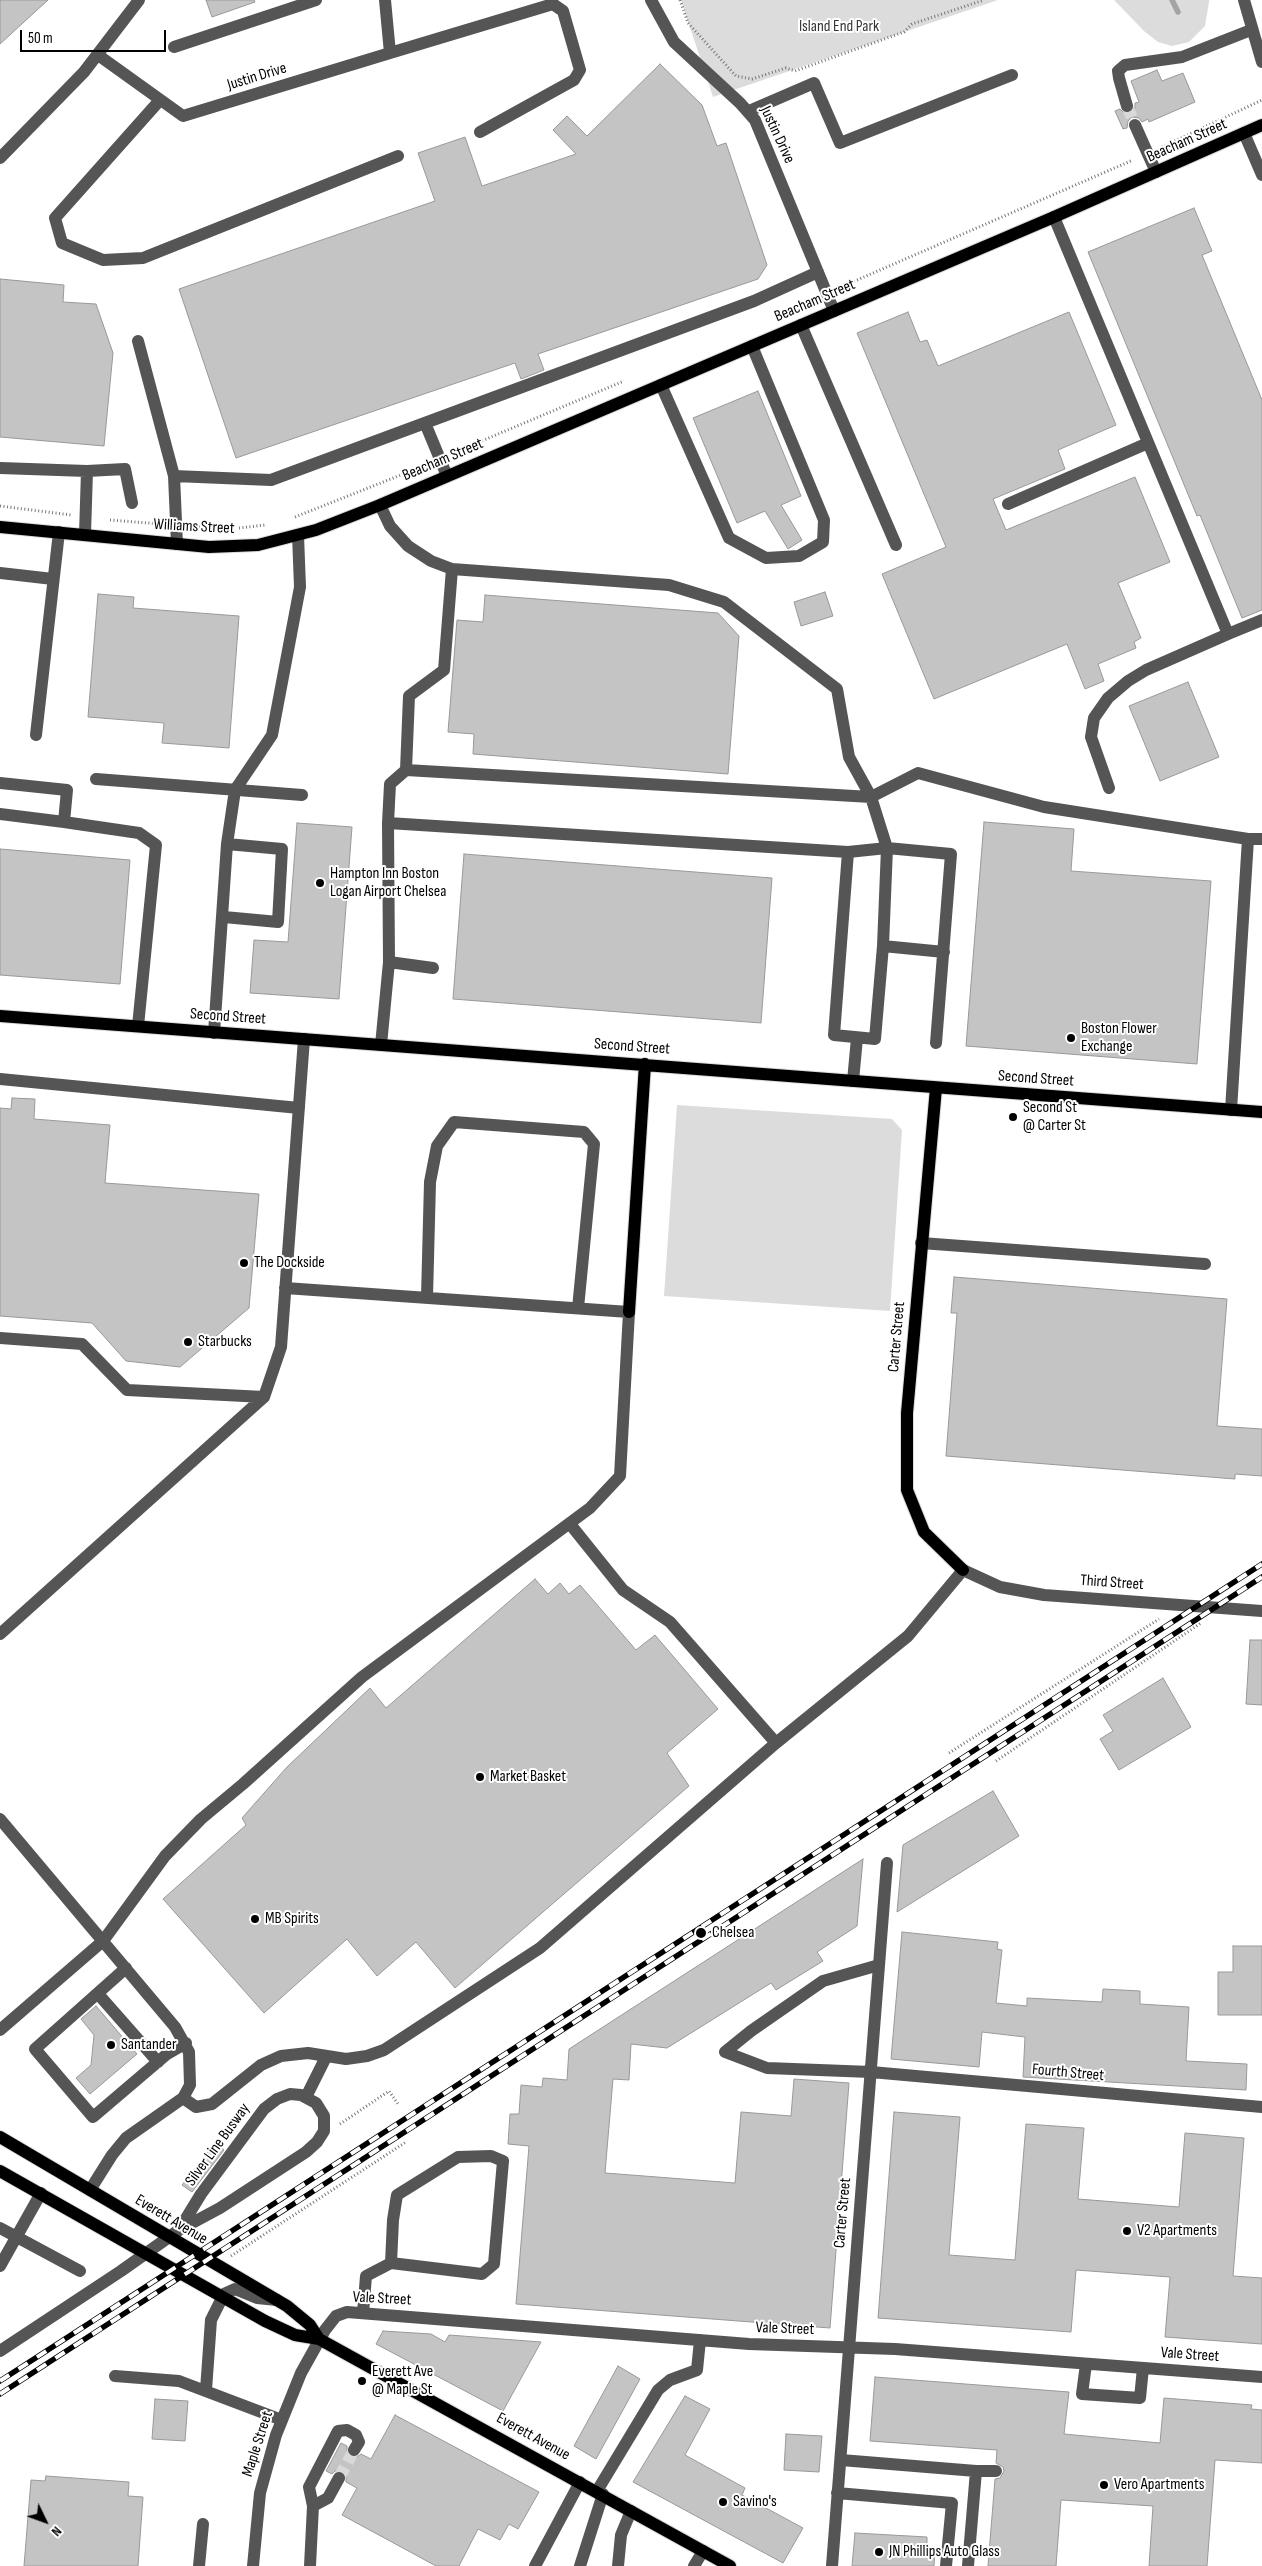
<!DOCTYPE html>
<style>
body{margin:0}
#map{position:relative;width:1262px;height:2566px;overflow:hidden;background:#fff;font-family:"Sofia Sans Condensed",sans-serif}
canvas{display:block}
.north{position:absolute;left:20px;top:2496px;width:50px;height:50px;-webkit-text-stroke:4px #fff;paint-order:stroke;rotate:132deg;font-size:14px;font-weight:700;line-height:20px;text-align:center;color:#000}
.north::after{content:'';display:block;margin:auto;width:18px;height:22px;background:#000;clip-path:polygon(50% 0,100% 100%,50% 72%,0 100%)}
.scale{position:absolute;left:20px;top:30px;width:146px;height:22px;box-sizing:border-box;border:2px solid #000;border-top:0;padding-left:6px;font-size:15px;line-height:18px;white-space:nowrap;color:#000;-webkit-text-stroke:4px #fff;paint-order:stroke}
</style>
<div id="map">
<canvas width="1262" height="2566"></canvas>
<div class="north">N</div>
<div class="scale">50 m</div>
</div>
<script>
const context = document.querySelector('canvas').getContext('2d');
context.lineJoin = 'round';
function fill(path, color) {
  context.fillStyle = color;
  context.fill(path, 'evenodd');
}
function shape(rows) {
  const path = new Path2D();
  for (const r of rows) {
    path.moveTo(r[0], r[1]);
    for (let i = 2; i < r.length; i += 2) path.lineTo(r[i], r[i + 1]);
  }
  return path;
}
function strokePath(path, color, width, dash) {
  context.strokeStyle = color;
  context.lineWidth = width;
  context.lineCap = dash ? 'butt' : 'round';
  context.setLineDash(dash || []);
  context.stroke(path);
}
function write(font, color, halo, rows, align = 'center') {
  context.font = font + ' "Sofia Sans Condensed",sans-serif';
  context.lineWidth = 4;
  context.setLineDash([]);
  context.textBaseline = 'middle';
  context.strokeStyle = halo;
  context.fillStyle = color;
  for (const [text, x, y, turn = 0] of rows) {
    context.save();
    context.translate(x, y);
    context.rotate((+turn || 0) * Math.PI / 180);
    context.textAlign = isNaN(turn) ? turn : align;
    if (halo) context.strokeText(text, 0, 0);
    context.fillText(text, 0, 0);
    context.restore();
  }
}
fill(shape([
 [681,0,998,0,713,97],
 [1114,0,1209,0,1209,2,1205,26,1189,42,1172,46,1158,42,1144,31],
 [677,1105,892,1119,902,1130,890,1311,664,1296]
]), '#dcdcdc');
strokePath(shape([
 [1172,0,1178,12]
]), '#a3a3a3', 5.5);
const building = shape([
 [0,0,48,0,0,44,0,0],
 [206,0,254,0,255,2,212,17,206,0],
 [660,64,702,105,717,146,726,143,767,265,758,279,538,354,544,370,521,379,515,363,236,458,179,289,435,201,418,153,465,137,482,186,576,154,553,130,567,116,587,136,660,64],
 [1157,70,1162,81,1183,73,1195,102,1149,122,1148,119,1142,122,1139,118,1132,117,1128,121,1127,128,1123,129,1115,111,1120,109,1125,114,1130,114,1135,108,1135,103,1139,102,1131,81,1157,70],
 [1194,208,1212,251,1202,255,1262,400,1262,610,1242,618,1200,515,1197,516,1088,252,1194,208],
 [0,279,64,285,63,302,96,304,113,353,104,446,0,437,0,279],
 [908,312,920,342,927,340,938,366,1069,312,1116,425,1058,450,1065,469,993,499,1006,530,1135,477,1170,562,1118,583,1141,638,1134,642,1136,648,1098,664,1104,681,1085,689,1067,644,934,699,882,574,946,547,857,333,908,312],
 [758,391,801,496,781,505,802,540,788,549,765,511,737,523,693,418,758,391],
 [825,592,833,616,801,626,794,602,825,592],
 [98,594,134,597,133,608,239,616,229,748,162,743,164,723,88,717,98,594],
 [485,595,718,613,739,636,728,774,473,754,474,734,448,732,457,620,483,622,485,595],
 [1188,682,1219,757,1160,781,1129,706,1188,682],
 [984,822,1074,829,1071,871,1211,881,1197,1064,966,1046,984,822],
 [297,823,352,827,339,999,250,993,254,940,288,942,297,823],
 [0,849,130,860,120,984,0,975,0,849],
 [464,854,772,878,761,1023,453,999,464,854],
 [12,1098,35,1099,34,1119,110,1125,105,1183,259,1194,249,1308,180,1367,126,1361,92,1323,0,1316,0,1108,11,1109,12,1098],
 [954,1277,1227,1299,1217,1426,1262,1429,1262,1476,1235,1474,1235,1479,946,1456,957,1313,951,1313,954,1277],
 [535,1579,548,1594,560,1583,569,1594,580,1585,636,1650,655,1635,718,1709,667,1753,689,1786,455,1988,416,1942,377,1976,347,1939,264,2013,163,1899,246,1825,242,1818,287,1767,370,1688,386,1708,535,1579],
 [1250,1640,1262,1640,1262,1705,1246,1704,1250,1640],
 [1163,1678,1191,1727,1119,1770,1100,1739,1113,1731,1103,1715,1163,1678],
 [993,1791,1019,1836,897,1912,903,1845,993,1791],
 [863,1859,857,1926,817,1952,823,1961,776,1990,771,1983,667,2048,631,2044,629,2080,613,2079,605,2173,735,2183,741,2112,791,2116,794,2079,849,2083,830,2328,516,2304,529,2146,508,2144,510,2114,519,2114,521,2085,542,2087,543,2078,567,2080,569,2049,863,1859],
 [902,1932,998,1942,997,1949,1002,1950,996,2003,1027,2006,1027,1998,1102,2002,1103,1989,1140,1991,1140,2004,1189,2007,1186,2061,1247,2064,1246,2090,1023,2077,1025,2037,982,2032,979,2067,891,2059,902,1932],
 [1233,1946,1262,1946,1262,2015,1218,2015,1218,1972,1233,1972,1233,1946],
 [96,2006,137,2054,90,2094,76,2078,91,2065,94,2035,81,2019,96,2006],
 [894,2112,960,2117,949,2255,1015,2260,1026,2124,1084,2128,1078,2199,1179,2207,1185,2133,1244,2138,1233,2276,1262,2278,1262,2344,1165,2337,1170,2277,1076,2270,1071,2332,878,2318,894,2112],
 [215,2143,224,2150,192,2192,182,2185,215,2143],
 [383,2331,431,2334,445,2342,449,2335,541,2342,503,2411,376,2344,383,2331],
 [618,2366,640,2379,596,2459,574,2446,618,2366],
 [875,2377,1069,2392,1064,2434,1160,2443,1164,2398,1252,2405,1251,2409,1262,2410,1262,2463,1215,2460,1207,2566,1149,2566,1153,2506,1061,2500,1056,2566,988,2566,995,2479,1000,2478,1004,2471,1003,2467,996,2463,997,2450,870,2441,875,2377],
 [685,2396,710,2409,685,2455,745,2488,742,2495,803,2528,783,2563,633,2482,685,2396],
 [155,2399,188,2401,185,2441,152,2439,155,2399],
 [395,2415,539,2492,518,2529,509,2524,500,2540,478,2529,459,2566,436,2566,342,2515,357,2488,346,2482,346,2474,342,2471,335,2471,332,2474,326,2471,341,2443,347,2446,347,2453,350,2457,357,2457,361,2454,371,2459,395,2415],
 [786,2434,822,2436,819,2472,784,2470,786,2434],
 [46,2476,129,2482,128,2496,143,2497,138,2566,24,2566,31,2480,45,2481,46,2476],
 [855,2533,927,2537,927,2547,935,2548,934,2566,852,2566,855,2533]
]);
fill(building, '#c4c4c4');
strokePath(building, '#999', 1);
strokePath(shape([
 [1127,106,1135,125],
 [339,2478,354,2450]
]), '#d9d9d9', 12, [12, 6]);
const major = shape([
 [0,527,209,547,258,545,316,530,380,505,1054,217,1262,125],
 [0,1016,1262,1112],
 [936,1088,907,1413,907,1490,924,1532,963,1570],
 [629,1312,645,1064],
 [0,2137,287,2306,310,2325,319,2339],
 [0,2171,265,2321,295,2335,319,2339,730,2566]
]);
strokePath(major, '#dbdbdb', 14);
strokePath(shape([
 [680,0,688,23,736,76,752,79,786,68,795,71,904,32,912,24,984,0],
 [1162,147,1262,100],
 [841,287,1133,160],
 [777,316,812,299],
 [453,453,624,381],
 [0,506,71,515],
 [295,517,426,465],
 [110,520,161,524],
 [192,526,218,529],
 [239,528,265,525],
 [949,1753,1159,1619],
 [996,1761,1201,1623],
 [340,2124,389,2091,398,2104],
 [231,2256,406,2142]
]), '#777', 3, [1, 2.5]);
strokePath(shape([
 [651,0,674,42,740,103,755,120,834,311],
 [1244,0,1262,62],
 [174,47,316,0],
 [390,53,553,4,563,11,580,70,574,80,480,132],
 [98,55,183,116,390,53,385,0],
 [160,100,55,218,62,243,103,260,143,258,398,156],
 [1127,106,1119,78,1118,71,1125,65,1182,57,1251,30],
 [749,111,814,83,840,143,1012,75],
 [1135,125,1156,172],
 [1244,133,1262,175],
 [0,158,84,72,139,0],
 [1054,217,1228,634,1262,620],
 [801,325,896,545],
 [138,341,174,476],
 [661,385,729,538,766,558,799,556,823,542,824,520,752,346],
 [425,423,447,476],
 [0,468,87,471,85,534],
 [87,471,125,469,132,503],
 [1008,504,1148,443],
 [380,505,390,526,408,546,431,561,452,569,669,585,724,602,837,689,849,757,871,797,887,848,883,946,875,1039,834,1035,848,852,388,823,389,962,381,1045],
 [177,544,174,476,271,480,754,301,818,272],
 [452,569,444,670,409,696,406,770,871,797,918,773,1044,807,1248,839],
 [0,573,53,579],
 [36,735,59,532],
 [96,779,302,795],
 [0,783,67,790,64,822,139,833,156,845,138,1026],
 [1109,788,1091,737,1094,718,1108,698,1128,681,1146,670,1228,634],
 [0,814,64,822],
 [388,823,390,784,406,770],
 [227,844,235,790,272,735,300,587,298,535],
 [848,852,887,848,951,854,936,1043],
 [883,946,944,952],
 [389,962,433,968],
 [214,1033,227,844,282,849,278,922,224,917],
 [0,1079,299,1108],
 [853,1081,857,1038],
 [1231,1110,1248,839,1262,839],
 [921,1243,1205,1264],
 [427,1297,430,1182,437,1146,454,1122,584,1132,594,1144,578,1308],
 [0,1338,82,1344,127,1390,264,1397,281,1347,304,1039],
 [570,1524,623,1590,670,1622,776,1743],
 [0,1634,264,1397],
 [0,1819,175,2027,189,2052,190,2085,183,2098,126,2138,112,2155,90,2190],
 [879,1965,823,1981,751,2031,725,2052,767,2068,871,2072,1262,2107],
 [126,1968,35,2049,93,2117,167,2054,186,2043],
 [99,1995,158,2062],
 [0,2030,103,1941,165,1856,201,1819,243,1784,362,1677,590,1508,620,1476,629,1312,285,1288],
 [306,2097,326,2057],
 [183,2098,196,2107,212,2104,261,2065,281,2056,308,2053,346,2059,367,2056,384,2050,540,1948,776,1743,908,1636,963,1570,1000,1587,1044,1595,1262,1611],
 [0,2228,80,2271],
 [0,2266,41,2193],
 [363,2313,366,2276,391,2263,482,2274,494,2264,503,2161,491,2156,458,2157,397,2195,393,2220,391,2263],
 [0,2351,121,2271,179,2230,220,2208,306,2152,317,2142,324,2131,324,2116,316,2103,301,2095,290,2094,277,2099,264,2109,201,2194,179,2230],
 [1086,2364,1082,2394,1140,2398,1143,2368],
 [115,2376,179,2381,282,2420],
 [206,2390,211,2320,224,2294,235,2289,257,2298,277,2300],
 [841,2460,976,2471,968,2566],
 [976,2471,996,2471],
 [339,2478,328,2498,313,2506,309,2487,338,2431,347,2430,356,2435,359,2442,354,2450],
 [597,2491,658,2390,670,2380,697,2370,700,2340],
 [837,2493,952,2503,946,2566],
 [199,2566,203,2524],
 [253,2566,260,2493,276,2435,301,2373,325,2330,336,2316,347,2312,749,2344,895,2349,1262,2377],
 [310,2566,313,2506],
 [535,2566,580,2482],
 [580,2566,603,2494],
 [618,2566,621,2535,631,2511],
 [694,2566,703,2551],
 [832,2566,887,1863]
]), '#555', 12);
strokePath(major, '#000', 12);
const rail = shape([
 [0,2381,1262,1564],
 [0,2394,1262,1577]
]);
strokePath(rail, '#000', 5.5);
strokePath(rail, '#fff', 4, [11]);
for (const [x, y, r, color] of [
 [320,883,5,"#000"],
 [1071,1038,5,"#000"],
 [1013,1117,5,"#000"],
 [244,1263,5,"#000"],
 [188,1342,5,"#000"],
 [480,1777,5,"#000"],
 [255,1919,5,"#000"],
 [701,1933,6,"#000"],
 [111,2045,5,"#000"],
 [1127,2231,5,"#000"],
 [362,2381,5,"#000"],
 [1104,2485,5,"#000"],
 [723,2502,5,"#000"],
 [879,2552,5,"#000"]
]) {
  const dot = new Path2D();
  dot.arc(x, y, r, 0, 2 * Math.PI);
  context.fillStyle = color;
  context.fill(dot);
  strokePath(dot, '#fff', 2);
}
write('16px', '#333', '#fff', [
 ["Island End Park",839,27]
]);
write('16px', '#000', '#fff', [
 ["Justin Drive",257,77,-17],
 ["Justin Drive",777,135,65],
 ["Beacham Street",1187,141,-24],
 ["Beacham Street",815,301,-23],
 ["Beacham Street",443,460,-23],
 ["Williams Street",194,527,3],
 ["Second Street",228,1017,4],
 ["Second Street",632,1047,4],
 ["Second Street",1036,1079,4],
 ["Carter Street",897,1337,-85],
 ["Third Street",1112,1583,4],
 ["Fourth Street",1068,2073,5],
 ["Silver Line Busway",218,2145,-54],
 ["Carter Street",843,2213,-85],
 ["Everett Avenue",171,2220,31],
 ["Vale Street",382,2299,3],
 ["Vale Street",785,2329,2],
 ["Vale Street",1190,2355,4],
 ["Everett Avenue",533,2437,29],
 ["Maple Street",258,2444,-72]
]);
write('16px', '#000', '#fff', [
 ["Hampton Inn Boston",330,874],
 ["Logan Airport Chelsea",330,892],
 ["Boston Flower",1081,1029],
 ["Exchange",1081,1047],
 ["Second St",1023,1108],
 ["@ Carter St",1023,1126],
 ["The Dockside",254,1263],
 ["Starbucks",198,1342],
 ["Market Basket",490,1777],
 ["MB Spirits",265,1919],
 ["Chelsea",712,1933],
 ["Santander",121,2045],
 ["V2 Apartments",1137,2231],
 ["Everett Ave",372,2372],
 ["@ Maple St",372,2390],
 ["Vero Apartments",1114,2485],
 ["Savino's",733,2502],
 ["JN Phillips Auto Glass",889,2552]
], 'left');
</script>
